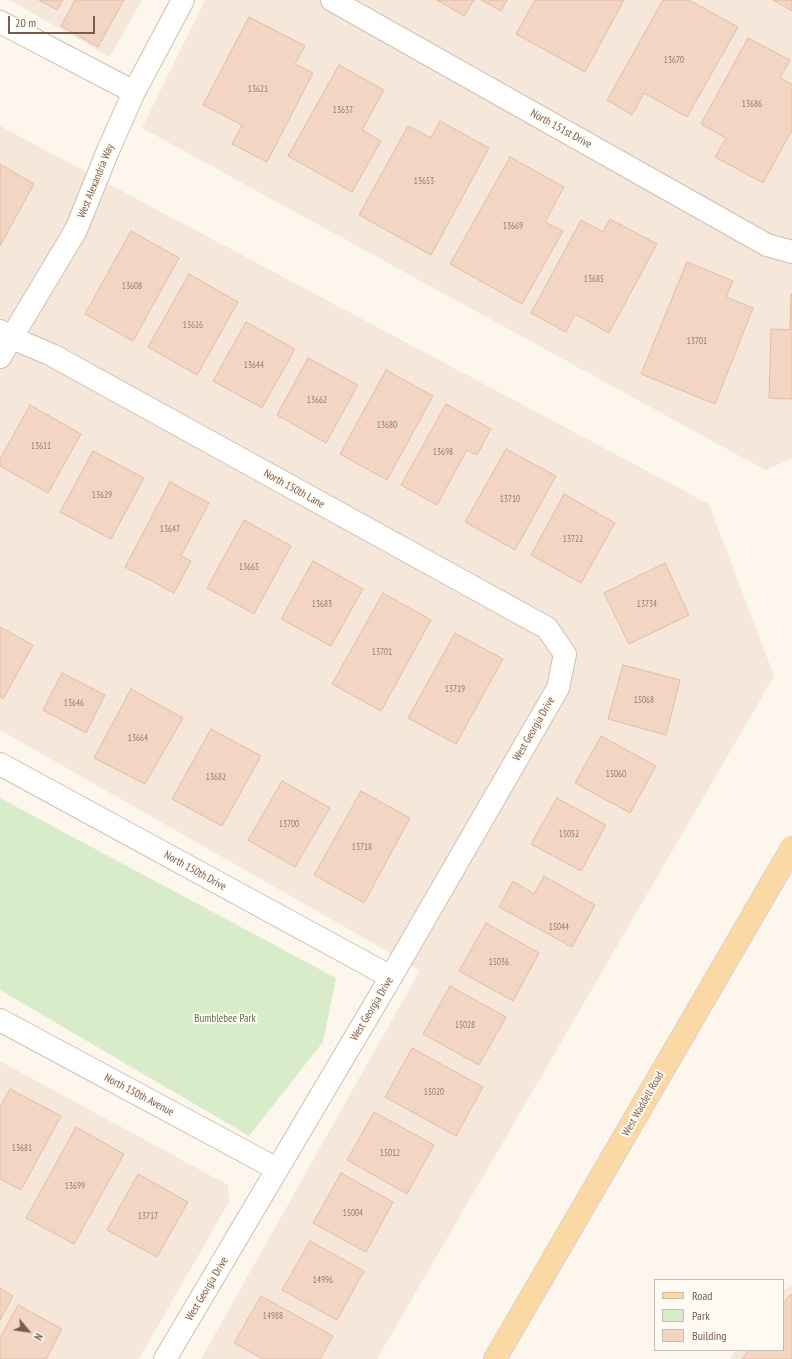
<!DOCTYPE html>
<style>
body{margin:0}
#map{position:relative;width:792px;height:1359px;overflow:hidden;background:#fdf6ec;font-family:"PT Sans Narrow",sans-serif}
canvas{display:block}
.legend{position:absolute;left:654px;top:1279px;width:130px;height:72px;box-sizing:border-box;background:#fffaf3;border:1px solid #cabbb1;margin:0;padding:5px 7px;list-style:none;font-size:12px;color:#7a5c4d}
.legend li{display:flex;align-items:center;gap:8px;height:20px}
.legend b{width:20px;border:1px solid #cabbb1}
.north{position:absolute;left:8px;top:1311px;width:40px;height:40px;-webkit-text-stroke:3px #fffaf3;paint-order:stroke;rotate:119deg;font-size:11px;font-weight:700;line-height:16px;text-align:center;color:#7a5c4d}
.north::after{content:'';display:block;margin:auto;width:14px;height:18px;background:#7a5c4d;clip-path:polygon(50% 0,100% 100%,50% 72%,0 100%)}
.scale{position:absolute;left:8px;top:16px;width:87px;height:18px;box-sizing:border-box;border:2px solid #7a5c4d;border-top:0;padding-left:5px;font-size:12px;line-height:14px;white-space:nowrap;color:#7a5c4d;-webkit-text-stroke:3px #fffaf3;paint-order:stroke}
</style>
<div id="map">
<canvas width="792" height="1359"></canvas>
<ul class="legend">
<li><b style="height:5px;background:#fbd9a5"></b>Road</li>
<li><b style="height:11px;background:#d8ecc9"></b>Park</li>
<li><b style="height:11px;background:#f3d5c3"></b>Building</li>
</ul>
<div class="north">N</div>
<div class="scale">20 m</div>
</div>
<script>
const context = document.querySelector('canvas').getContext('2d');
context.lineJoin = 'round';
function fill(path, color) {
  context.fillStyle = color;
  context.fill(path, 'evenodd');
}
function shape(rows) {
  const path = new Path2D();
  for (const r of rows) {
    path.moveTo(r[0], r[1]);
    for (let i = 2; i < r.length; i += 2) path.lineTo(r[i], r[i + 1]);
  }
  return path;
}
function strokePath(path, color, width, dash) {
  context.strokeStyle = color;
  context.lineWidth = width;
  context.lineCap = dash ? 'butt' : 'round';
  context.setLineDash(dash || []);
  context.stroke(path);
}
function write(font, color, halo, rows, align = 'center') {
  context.font = font + ' "PT Sans Narrow",sans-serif';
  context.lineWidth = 4;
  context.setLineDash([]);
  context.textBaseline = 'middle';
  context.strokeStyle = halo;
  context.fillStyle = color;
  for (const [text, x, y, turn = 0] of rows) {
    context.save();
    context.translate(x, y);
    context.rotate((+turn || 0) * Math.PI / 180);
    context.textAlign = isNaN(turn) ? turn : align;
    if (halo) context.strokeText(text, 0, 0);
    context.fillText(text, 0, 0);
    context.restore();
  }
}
fill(shape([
 [9,0,142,0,110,57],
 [205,0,792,0,792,459,765,470,142,128],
 [0,126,709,504,774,676,377,1359,201,1359,420,970,0,730],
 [0,1061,228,1185,229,1202,139,1359,0,1359],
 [792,1286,792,1359,729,1359,736,1350,783,1350,783,1290]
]), '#f5e8da');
fill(shape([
 [0,798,336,978,323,1042,249,1136,0,990]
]), '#d8ecc9');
const building = shape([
 [39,0,63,0,57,10,39,0],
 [75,0,124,0,98,47,61,26,75,0],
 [437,0,474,0,464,16,437,0],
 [481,0,507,0,501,11,481,0],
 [535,0,624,0,585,72,516,34,535,0],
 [663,0,689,0,738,27,687,117,644,93,632,115,607,100,663,0],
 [773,0,792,0,792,11,773,0],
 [249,17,305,46,295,64,313,73,267,162,232,144,242,125,203,105,249,17],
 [748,38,790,60,780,78,792,84,792,130,763,183,715,157,726,138,701,124,748,38],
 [339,65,384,90,362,130,381,141,352,192,288,156,339,65],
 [440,121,489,148,431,255,359,215,408,126,431,138,440,121],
 [510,157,564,187,545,222,563,231,522,304,450,264,510,157],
 [0,164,34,184,0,246,0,164],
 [610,219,657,244,609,333,575,314,566,332,531,313,581,220,603,232,610,219],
 [131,231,179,258,133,341,85,314,131,231],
 [687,262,733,281,726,297,753,308,715,404,641,374,687,262],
 [189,274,238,302,197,375,148,347,189,274],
 [791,294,792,294,792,399,769,398,771,329,790,330,791,294],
 [246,322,295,349,262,408,213,381,246,322],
 [308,358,358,385,326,443,277,415,308,358],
 [386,370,433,396,387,480,340,454,386,370],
 [446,404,491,429,477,455,467,450,437,505,401,485,446,404],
 [30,405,81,434,48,493,0,466,0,459,30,405],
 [506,449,556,476,515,550,465,522,506,449],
 [93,451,144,478,111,539,60,512,93,451],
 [170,482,209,503,181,556,191,561,174,593,125,567,170,482],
 [564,494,615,523,581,583,531,555,564,494],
 [244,520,291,546,254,614,207,588,244,520],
 [313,561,363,589,331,646,281,619,313,561],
 [665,563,689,615,629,644,604,593,665,563],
 [383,593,431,620,381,711,332,684,383,593],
 [0,627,33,645,3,699,0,697,0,627],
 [455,633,503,659,456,744,408,718,455,633],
 [623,665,680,680,666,735,608,719,623,665],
 [62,673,105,695,86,733,43,710,62,673],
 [131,689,183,718,145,784,94,758,131,689],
 [211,729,261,756,222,826,172,799,211,729],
 [601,736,656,766,630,813,575,783,601,736],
 [282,781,330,808,295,867,248,840,282,781],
 [361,791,410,818,364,903,314,875,361,791],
 [557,798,606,825,581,871,531,844,557,798],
 [544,876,595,905,572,947,499,907,513,881,534,894,544,876],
 [486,923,539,953,513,1001,459,971,486,923],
 [450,986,506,1017,479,1065,423,1034,450,986],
 [412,1048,483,1087,456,1136,385,1097,412,1048],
 [10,1089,61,1116,21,1190,0,1179,0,1107,10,1089],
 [374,1112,434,1145,407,1194,347,1160,374,1112],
 [76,1127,124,1154,74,1244,26,1218,76,1127],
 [341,1173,393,1202,366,1252,313,1223,341,1173],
 [138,1174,188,1202,157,1257,107,1230,138,1174],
 [310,1241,364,1271,337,1320,282,1290,310,1241],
 [0,1288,13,1296,0,1320,0,1288],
 [791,1294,792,1295,792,1359,742,1359,749,1350,783,1350,783,1304,791,1294],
 [261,1296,333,1336,320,1359,263,1359,234,1343,261,1296],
 [18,1305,62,1329,46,1359,0,1359,0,1338,18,1305]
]);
fill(building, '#f3d5c3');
strokePath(building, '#e6bba3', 1);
const minor = shape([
 [332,0,767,245,792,252],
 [0,22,134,92],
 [0,331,12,338,52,355,547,628,565,654,558,688,391,977,165,1359],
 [0,357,76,230,107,153,134,92,183,0],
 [0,764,391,977],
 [0,1020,277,1169]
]);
const major = shape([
 [495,1359,792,848]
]);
strokePath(minor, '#d1beb0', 24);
strokePath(major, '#dad1cd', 24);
strokePath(minor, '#fff', 22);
strokePath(major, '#fbd9a5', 22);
write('9px', '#987a6a', null, [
 ["13670",674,60],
 ["13621",258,89],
 ["13686",752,104],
 ["13637",343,110],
 ["13653",424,181],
 ["13669",513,226],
 ["13685",594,279],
 ["13608",132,286],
 ["13626",193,325],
 ["13701",697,341],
 ["13644",254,365],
 ["13662",317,400],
 ["13680",387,425],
 ["13611",41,446],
 ["13698",443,452],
 ["13629",102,495],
 ["13710",510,499],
 ["13647",170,529],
 ["13722",573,539],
 ["13665",249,567],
 ["13683",322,604],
 ["13734",647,604],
 ["13701",382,652],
 ["13719",455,689],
 ["15068",644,700],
 ["13646",74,703],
 ["13664",138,738],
 ["15060",616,774],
 ["13682",216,777],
 ["13700",289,824],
 ["15052",569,834],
 ["13718",362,847],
 ["15044",559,927],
 ["15036",499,962],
 ["15028",465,1025],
 ["15020",434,1092],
 ["13681",22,1148],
 ["15012",390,1153],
 ["13699",75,1186],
 ["15004",353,1213],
 ["13717",148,1216],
 ["14996",323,1280],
 ["14988",273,1316]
]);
write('11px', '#7a5c4d', '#fffaf3', [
 ["North 151st Drive",561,129,29],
 ["West Alexandria Way",96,181,-68],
 ["North 150th Lane",294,489,29],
 ["West Georgia Drive",534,729,-60],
 ["North 150th Drive",195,871,29],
 ["West Georgia Drive",372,1009,-59],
 ["North 150th Avenue",139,1095,28],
 ["West Waddell Road",643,1104,-60],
 ["West Georgia Drive",207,1289,-59]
]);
write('11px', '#537a41', '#fffaf3', [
 ["Bumblebee Park",225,1019]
]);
</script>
